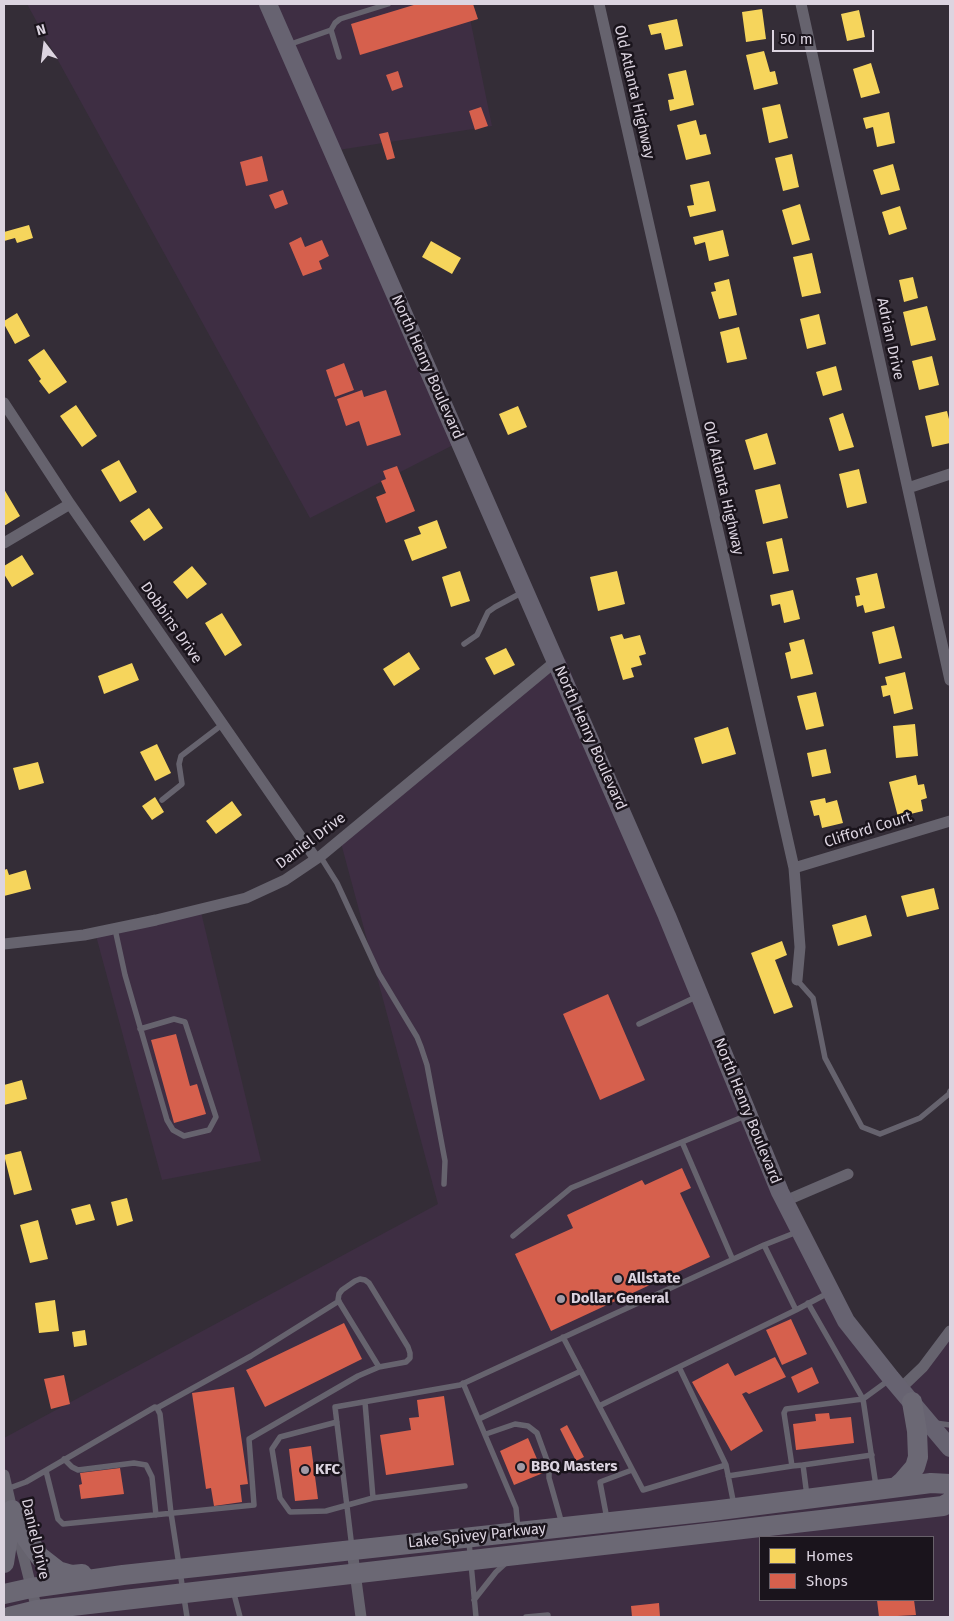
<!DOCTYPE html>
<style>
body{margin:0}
#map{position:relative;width:954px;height:1621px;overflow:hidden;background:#342d37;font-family:"Fira Sans",sans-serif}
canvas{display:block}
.frame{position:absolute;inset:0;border:5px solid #dcd4e0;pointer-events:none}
.legend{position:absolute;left:759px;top:1536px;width:175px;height:65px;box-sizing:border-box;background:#1a141c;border:1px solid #68616a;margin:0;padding:6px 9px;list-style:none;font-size:15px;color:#dcd4e0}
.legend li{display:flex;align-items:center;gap:10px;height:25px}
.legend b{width:25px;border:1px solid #68616a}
.north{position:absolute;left:20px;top:20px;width:50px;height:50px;-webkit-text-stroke:4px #1a141c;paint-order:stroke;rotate:345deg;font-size:14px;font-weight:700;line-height:20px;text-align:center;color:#dcd4e0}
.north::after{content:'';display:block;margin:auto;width:18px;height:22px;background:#dcd4e0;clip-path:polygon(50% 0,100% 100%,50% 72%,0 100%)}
.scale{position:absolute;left:772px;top:30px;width:102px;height:22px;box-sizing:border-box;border:2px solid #dcd4e0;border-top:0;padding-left:6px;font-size:15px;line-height:18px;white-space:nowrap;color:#dcd4e0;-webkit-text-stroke:4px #1a141c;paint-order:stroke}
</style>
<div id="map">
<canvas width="954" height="1621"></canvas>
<div class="frame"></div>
<ul class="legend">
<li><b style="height:14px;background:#f6d55c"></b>Homes</li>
<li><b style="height:14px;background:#d6604d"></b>Shops</li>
</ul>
<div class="north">N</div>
<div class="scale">50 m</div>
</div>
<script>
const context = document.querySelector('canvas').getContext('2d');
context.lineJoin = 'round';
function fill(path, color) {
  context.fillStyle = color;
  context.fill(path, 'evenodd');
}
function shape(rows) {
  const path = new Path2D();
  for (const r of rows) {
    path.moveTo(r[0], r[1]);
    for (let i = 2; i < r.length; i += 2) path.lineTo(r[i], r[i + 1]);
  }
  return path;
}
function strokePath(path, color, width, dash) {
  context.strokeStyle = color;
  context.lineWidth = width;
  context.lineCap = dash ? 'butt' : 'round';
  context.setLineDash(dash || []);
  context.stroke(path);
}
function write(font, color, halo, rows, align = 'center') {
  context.font = font + ' "Fira Sans",sans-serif';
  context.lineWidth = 5;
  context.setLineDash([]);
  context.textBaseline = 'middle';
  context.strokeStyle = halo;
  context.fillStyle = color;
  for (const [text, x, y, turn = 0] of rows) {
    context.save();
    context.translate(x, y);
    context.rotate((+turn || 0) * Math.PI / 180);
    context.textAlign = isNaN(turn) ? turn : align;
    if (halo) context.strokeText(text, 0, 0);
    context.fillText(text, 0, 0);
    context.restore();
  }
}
fill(shape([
 [27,4,467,4,492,126,332,151,465,439,310,518],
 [565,658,823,1290,901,1393,950,1332,950,1617,4,1617,4,1438,438,1204,341,843],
 [760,1537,933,1537,933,1600,760,1600],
 [201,912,261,1161,162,1180,95,932]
]), '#3e2e43');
fill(shape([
 [762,9,766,39,746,42,742,12],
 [859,10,865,37,847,41,841,14],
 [677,19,683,46,665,50,661,33,651,35,648,25],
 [764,51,770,72,775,71,778,84,754,90,746,55],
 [871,63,880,93,861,98,853,69],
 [686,70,694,105,670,111,668,100,674,99,668,74],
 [780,104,788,138,769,143,762,108],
 [889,112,895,143,877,147,873,127,866,129,863,118],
 [696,120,700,135,706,134,711,154,686,160,677,125],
 [792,154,799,187,783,191,775,158],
 [893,164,900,190,881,195,873,170],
 [709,181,716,211,690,217,687,206,694,205,690,185],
 [800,204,810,240,792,245,782,210],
 [900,206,907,229,889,235,882,212],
 [29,225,33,238,17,243,15,238,4,241,4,232],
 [723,230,729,256,709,261,705,242,695,245,693,237],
 [431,241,461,258,452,274,422,257],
 [812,253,821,293,802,297,793,257],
 [913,277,918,298,904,302,899,280],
 [729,279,737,315,719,319,711,292,716,291,714,283],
 [927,306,936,340,911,346,903,312],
 [17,313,30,336,15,344,4,324,4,321],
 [819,314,826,344,807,349,800,319],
 [739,327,747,359,727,363,720,332],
 [44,349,67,382,49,394,39,381,41,379,28,360],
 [932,356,939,385,919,390,912,361],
 [836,366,842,390,823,396,816,372],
 [76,405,97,436,82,447,60,416],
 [518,406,527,427,508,435,499,414],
 [947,411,950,423,950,443,932,447,925,416],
 [843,413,854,447,839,451,829,418],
 [767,433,776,464,754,470,745,440],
 [119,460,137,492,120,502,101,470],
 [859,469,867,503,847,508,839,474],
 [780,484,788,518,763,524,755,490],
 [4,489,20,516,4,526],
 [149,508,163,528,144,541,130,521],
 [437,520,447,548,412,561,404,540,421,534,418,527],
 [782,538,789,571,773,574,766,542],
 [22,555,34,574,12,587,4,574,4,566],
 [192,566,207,584,187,599,173,582],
 [460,571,470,601,451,607,442,577],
 [617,571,625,604,598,611,590,577],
 [877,573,885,608,865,613,863,605,857,607,855,596,860,595,856,578],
 [793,590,800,619,784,623,780,604,772,606,770,595],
 [222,613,242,645,225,656,205,623],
 [894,626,902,658,879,664,872,632],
 [622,634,624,639,640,635,646,654,639,656,642,665,631,668,634,677,623,680,610,637],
 [804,639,813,674,791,679,785,653,791,651,789,643],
 [506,648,515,665,494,675,485,658],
 [409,652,420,669,394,686,383,669],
 [132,663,139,680,104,694,98,676],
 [905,672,913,709,894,714,890,695,883,697,881,686,887,685,885,677],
 [816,692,824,726,806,730,797,696],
 [915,724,918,756,896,758,893,726],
 [728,727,736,754,702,764,694,738],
 [157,744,171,773,155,781,140,752],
 [826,749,831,773,812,777,807,753],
 [38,762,44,783,19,790,13,768],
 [916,775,918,785,924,784,927,798,921,800,923,811,898,817,889,782],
 [155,797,164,812,152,820,142,806],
 [825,798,826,803,837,800,843,823,822,828,819,815,814,816,810,801],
 [232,801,242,815,216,834,206,821],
 [7,869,9,875,26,870,31,889,4,896,4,870],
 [934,888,939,909,907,917,901,896],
 [866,915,872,936,838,946,832,925],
 [782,941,787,955,775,960,793,1007,774,1014,751,953],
 [22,1080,27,1099,4,1105,4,1085],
 [21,1151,32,1190,14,1195,4,1155],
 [127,1198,133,1221,117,1226,111,1202],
 [90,1204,95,1220,76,1225,71,1209],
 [38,1220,48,1259,30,1263,20,1225],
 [55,1300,59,1331,39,1333,35,1303],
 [85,1330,87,1345,74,1347,72,1332]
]), '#f6d55c');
fill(shape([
 [417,4,473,4,478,19,360,55,351,24],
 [398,71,403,87,392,91,386,75],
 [481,107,488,126,475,130,469,111],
 [388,132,395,158,387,160,379,134],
 [262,156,268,181,246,186,240,162],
 [283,190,288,204,275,209,269,195],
 [301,237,305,247,322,240,329,256,319,261,322,269,303,276,289,243],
 [344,363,354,390,335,397,326,370],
 [362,390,364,397,386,390,401,435,367,446,359,421,346,426,337,399],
 [397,466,415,511,386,523,376,497,386,493,381,481,386,479,383,471],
 [608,994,645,1080,600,1100,563,1014],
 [176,1034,190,1086,197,1084,206,1114,174,1123,151,1040],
 [682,1168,691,1188,680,1193,710,1257,551,1331,515,1254,573,1228,567,1215,642,1180,645,1185],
 [791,1319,807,1354,782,1365,766,1330],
 [344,1323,362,1359,265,1407,246,1370],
 [775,1357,786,1377,749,1394,746,1392,742,1394,763,1431,731,1451,692,1382,728,1363,735,1376],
 [812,1367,819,1383,798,1393,791,1377],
 [64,1375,70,1404,51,1409,44,1379],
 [234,1387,248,1484,240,1485,242,1502,214,1506,211,1488,206,1489,192,1393],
 [444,1396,454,1465,386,1475,380,1435,411,1430,409,1418,419,1417,417,1400],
 [829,1413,830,1419,851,1417,854,1443,796,1450,793,1424,816,1421,815,1414],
 [567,1425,584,1457,576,1461,560,1429],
 [528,1438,543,1473,514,1485,500,1451],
 [311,1446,318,1499,295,1501,289,1449],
 [120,1468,124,1494,81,1499,79,1485,82,1484,80,1473],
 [877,1600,914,1600,916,1615,879,1617],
 [659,1603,660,1617,632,1617,631,1606]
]), '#d6604d');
strokePath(shape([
 [331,30,339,57],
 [288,45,331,30,335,23,340,19,388,4],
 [464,644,477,635,488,612,495,607,523,592],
 [162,800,182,784,179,764,181,756,223,724],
 [320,856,337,883,379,974,417,1037,421,1047,427,1065,445,1161,444,1184],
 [115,929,125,975,167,1120,173,1130,184,1136,209,1130,216,1117,185,1022,174,1019,140,1029],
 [797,980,813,998,825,1058,862,1127,880,1134,920,1118,949,1094,950,1091],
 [639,1024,698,996],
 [513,1236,571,1188,682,1142],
 [764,1245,797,1232],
 [732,1258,682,1142,745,1116],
 [808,1303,863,1399,876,1486],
 [796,1310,830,1292],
 [563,1337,643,1490,726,1465,679,1367],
 [463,1383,516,1508,518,1530],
 [157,1408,251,1356,339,1301],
 [479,1419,581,1371],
 [337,1422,280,1437,272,1449,280,1498,290,1512,326,1511,373,1498,365,1402],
 [935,1423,950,1425],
 [486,1434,515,1424,528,1426,537,1433,549,1466,549,1478,562,1524],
 [64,1459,72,1467,78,1470,134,1463,146,1465,152,1477,156,1515],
 [726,1465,734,1505],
 [803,1465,872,1455],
 [46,1471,58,1519,63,1524,254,1505,249,1439,358,1376,379,1367,406,1362,410,1358,410,1353,408,1347,369,1283,365,1280,360,1279,355,1281,342,1290,339,1294,338,1300,379,1367],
 [728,1476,792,1466],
 [7,1489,26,1482,155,1407,157,1408,160,1414,171,1513,187,1617],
 [807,1496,803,1465,792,1466,784,1413,786,1409,863,1399,889,1380],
 [373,1498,465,1486],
 [607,1519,600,1482,632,1470],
 [469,1542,476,1617],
 [352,1548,335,1407,460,1385,764,1245,796,1310,599,1406],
 [233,1590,240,1617],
 [474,1600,496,1572,507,1562],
 [526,1617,548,1615]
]), '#66636e', 5.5);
strokePath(shape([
 [599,4,794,868,800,947,797,980],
 [801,4,950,680],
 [4,403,70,504,316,859],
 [908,488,950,474],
 [4,543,70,504],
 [794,868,950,821],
 [4,944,84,935,156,920,246,898,285,880,322,855,556,661],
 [785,1201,848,1174],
 [900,1389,923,1367,950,1331],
 [4,1475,13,1514],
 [18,1535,37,1610],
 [352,1550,361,1617]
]), '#66636e', 11);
strokePath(shape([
 [268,4,667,916,780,1192,846,1321,891,1378,950,1448]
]), '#676371', 18);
strokePath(shape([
 [896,1487,903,1481,915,1467,918,1457,917,1431,912,1402],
 [12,1510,27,1539,40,1557,58,1571,72,1575,82,1574],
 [4,1563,12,1510],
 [4,1594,31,1588,123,1575,712,1511,931,1483,950,1484],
 [9,1617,37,1610,943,1506,950,1502]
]), '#6b6874', 20);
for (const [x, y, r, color] of [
 [618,1279,5,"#a19aa5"],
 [561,1299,5,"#a19aa5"],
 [521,1467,5,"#a19aa5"],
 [305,1470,5,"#a19aa5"]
]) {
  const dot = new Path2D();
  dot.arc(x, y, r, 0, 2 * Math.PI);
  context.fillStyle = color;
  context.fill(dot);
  strokePath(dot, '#1a141c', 2);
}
write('15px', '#dcd4e0', '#1a141c', [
 ["Old Atlanta Highway",634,92,77],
 ["Adrian Drive",890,339,78],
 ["North Henry Boulevard",427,367,66],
 ["Old Atlanta Highway",723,488,77],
 ["Dobbins Drive",171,623,55],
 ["North Henry Boulevard",590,738,66],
 ["Clifford Court",868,830,-17],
 ["Daniel Drive",311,841,-37],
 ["North Henry Boulevard",747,1111,68],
 ["Lake Spivey Parkway",477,1536,-6],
 ["Daniel Drive",35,1539,77]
]);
write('bold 15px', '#dcd4e0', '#1a141c', [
 ["Allstate",628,1279],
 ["Dollar General",571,1299],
 ["BBQ Masters",531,1467],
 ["KFC",315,1470]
], 'left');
</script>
